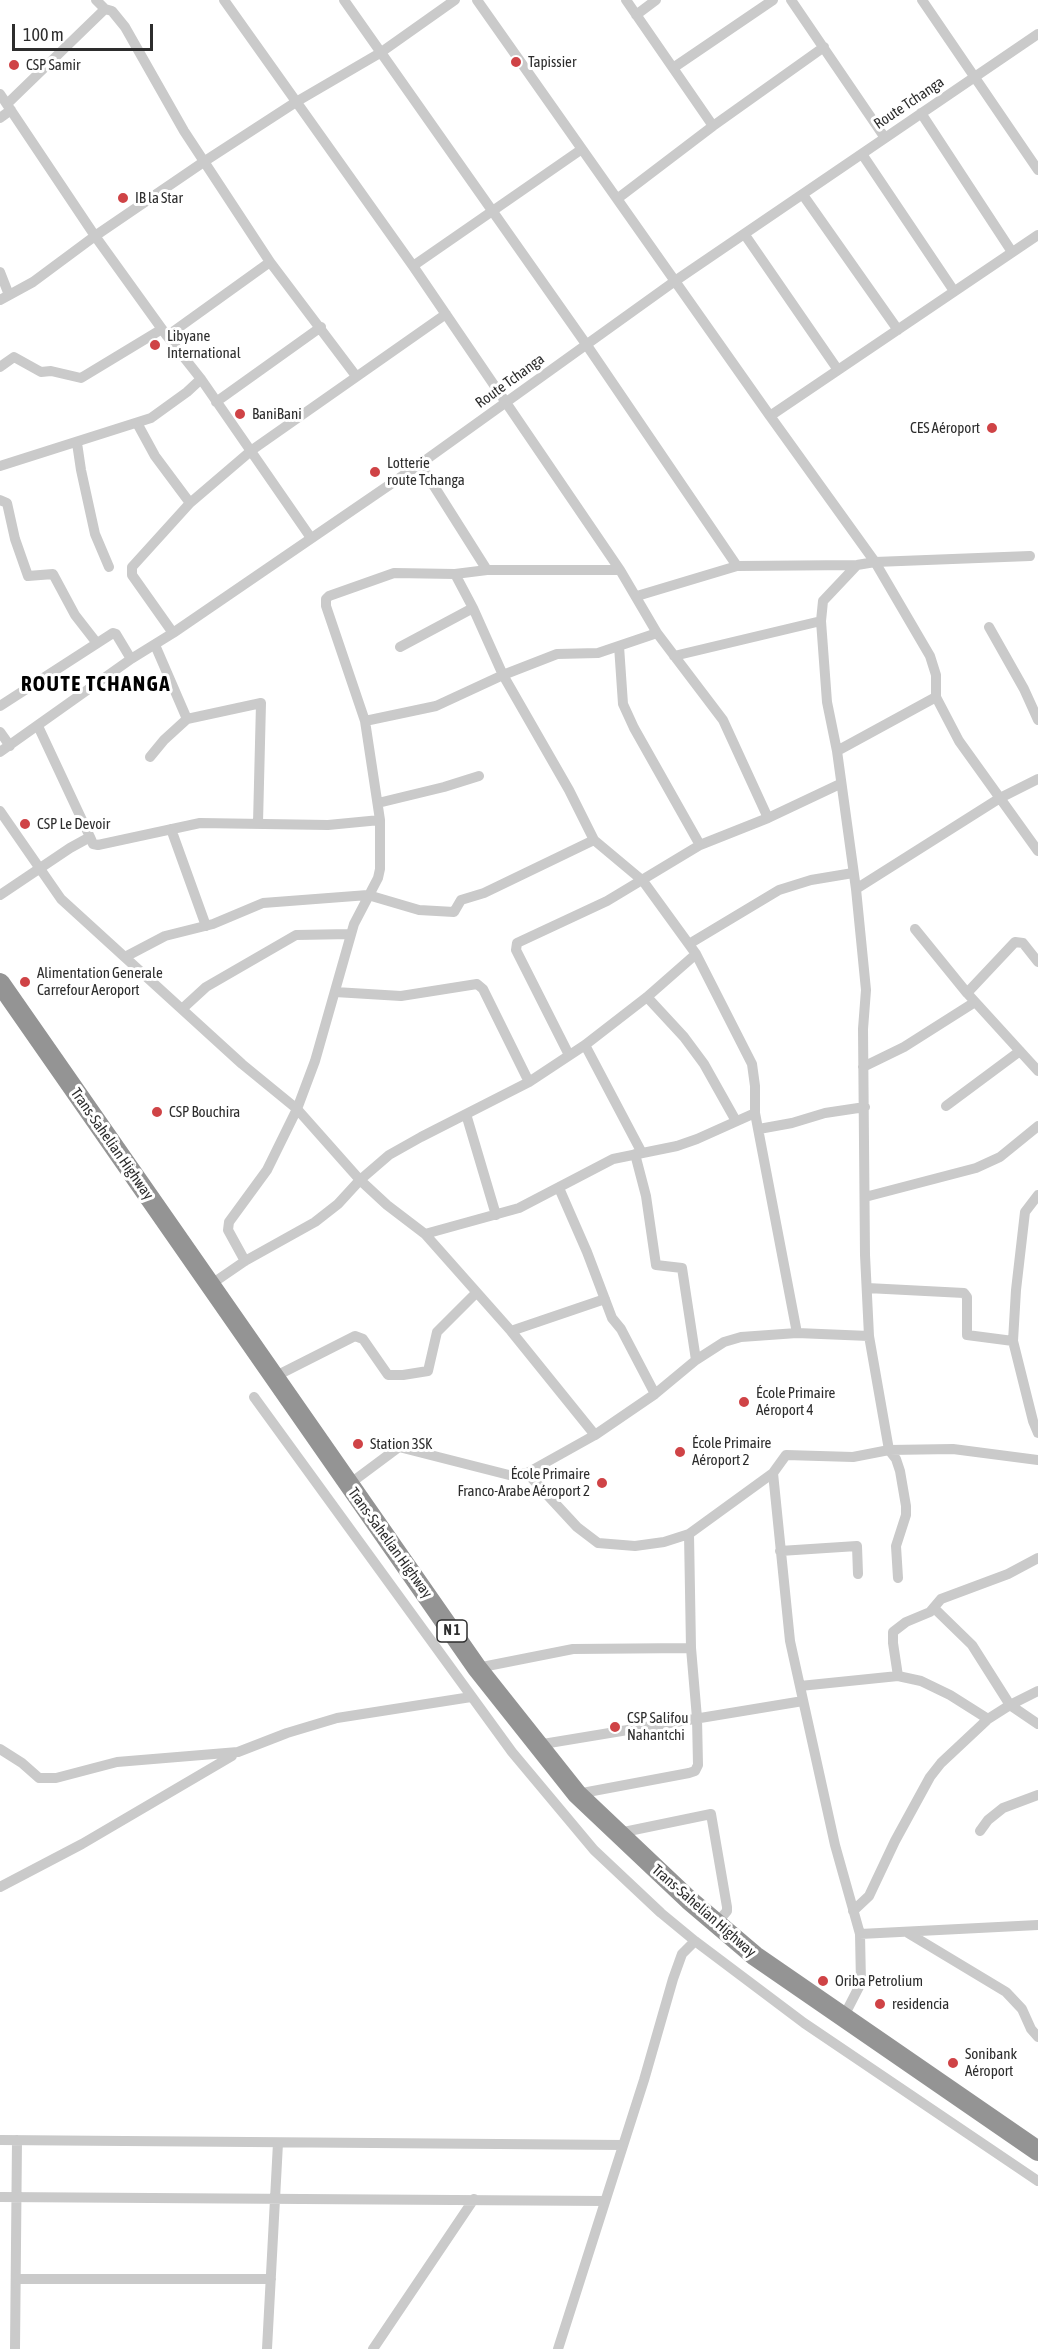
<!DOCTYPE html>
<meta charset="utf-8">
<style>
body{margin:0}
#map{position:relative;width:1038px;height:2349px;overflow:hidden;background:#fff;font-family:"Asap Condensed",sans-serif}
canvas{display:block}
.scale{position:absolute;left:12px;top:24px;width:141px;height:27px;box-sizing:border-box;border:3px solid #2d2d2d;border-top:0;padding-left:8px;font-size:18px;line-height:21px;white-space:nowrap;color:#2d2d2d;-webkit-text-stroke:4px #fff;paint-order:stroke}
</style>
<div id="map">
<canvas width="1038" height="2349"></canvas>
<div class="scale">100 m</div>
</div>
<script>
const context = document.querySelector('canvas').getContext('2d');
context.lineJoin = 'round';
function shape(rows) {
  const path = new Path2D();
  for (const r of rows) {
    path.moveTo(r[0], r[1]);
    for (let i = 2; i < r.length; i += 2) path.lineTo(r[i], r[i + 1]);
  }
  return path;
}
function strokePath(path, color, width, dash) {
  context.strokeStyle = color;
  context.lineWidth = width;
  context.lineCap = dash ? 'butt' : 'round';
  context.setLineDash(dash || []);
  context.stroke(path);
}
function write(font, color, halo, rows, align = 'center') {
  context.font = font + ' "Asap Condensed",sans-serif';
  context.lineWidth = 6;
  context.setLineDash([]);
  context.textBaseline = 'middle';
  context.strokeStyle = halo;
  context.fillStyle = color;
  for (const [text, x, y, turn = 0] of rows) {
    context.save();
    context.translate(x, y);
    context.rotate((+turn || 0) * Math.PI / 180);
    context.textAlign = isNaN(turn) ? turn : align;
    if (halo) context.strokeText(text, 0, 0);
    context.fillText(text, 0, 0);
    context.restore();
  }
}
strokePath(shape([
 [224,0,413,266,620,570,657,633,723,720,768,818],
 [344,0,586,344,737,566],
 [477,0,770,416,1038,235],
 [626,0,713,126],
 [791,0,885,138],
 [922,0,1038,170],
 [105,9,112,11,125,27,184,131,270,262,356,376],
 [636,15,656,0],
 [673,68,773,0],
 [0,94,95,236,167,336,201,379,311,538],
 [7,104,105,9,96,0],
 [921,113,1012,252],
 [0,118,11,110],
 [862,154,954,291],
 [803,195,898,330],
 [617,199,713,126,824,47],
 [745,235,838,370],
 [413,266,582,149],
 [0,272,9,295],
 [0,300,33,282,95,236,205,161,296,102,380,53,455,0],
 [167,336,270,262],
 [0,367,14,357,41,372,51,371,81,378,162,329],
 [216,402,321,327],
 [137,423,155,456,190,503],
 [77,443,81,470,95,534,109,567],
 [420,464,487,570],
 [0,466,151,418,187,392,201,379],
 [0,500,7,503,15,539,28,576,53,574,75,615,96,642],
 [1030,556,875,562,930,656,936,675,936,697,959,741,1038,851],
 [857,565,823,601,821,621,827,702,837,751,856,889,866,990,863,1029,865,1255,869,1336,889,1450,896,1459,900,1471,906,1506,906,1515,896,1546,898,1578],
 [455,574,473,608,503,675,569,790,594,840,643,881,696,954,752,1064,755,1086,755,1113,797,1333],
 [637,596,737,566,857,565,875,562,770,416],
 [989,627,1024,689,1038,720],
 [173,633,132,575,132,567,190,503,252,450,446,314],
 [155,645,187,719],
 [619,646,623,704,634,728,700,845],
 [400,647,473,608],
 [674,656,821,621],
 [0,706,113,633,116,634,131,659],
 [365,721,326,606,326,599,329,596,394,573,455,574,487,570,620,570],
 [38,726,90,837],
 [0,732,10,746],
 [837,751,936,697],
 [0,752,131,659,173,633,420,464,675,281,1038,34],
 [150,757,164,740,187,719,261,703,258,823],
 [378,803,444,787,479,776],
 [0,811,61,899,242,1064,297,1109,360,1180,387,1205,425,1234,511,1331,595,1435,527,1473,519,1474,509,1475,399,1447,348,1485],
 [171,829,206,926],
 [856,889,1000,798,1038,779],
 [0,895,70,848,90,837,93,844,98,845,200,823,328,825,380,820],
 [915,929,967,993,1038,1071],
 [689,944,779,890,811,880,853,873],
 [125,957,165,936,213,924,263,903,368,895,419,910,454,912,461,900,484,893,594,840],
 [335,992,401,996,477,984,483,989,529,1082],
 [967,993,1015,942,1023,943,1038,962],
 [647,997,684,1037,704,1064,736,1121],
 [182,1009,206,987,296,935,351,934],
 [585,1045,642,1153],
 [569,1055,516,950,517,943,607,901,700,845,768,818,840,784],
 [863,1067,904,1047,975,1002],
 [946,1106,1020,1051],
 [466,1114,496,1215],
 [759,1129,792,1123,825,1113,865,1107],
 [635,1154,646,1196,656,1265,682,1268,696,1360],
 [559,1188,587,1252,612,1318,621,1329,655,1394],
 [1038,1195,1025,1212,1016,1290,1013,1341,1033,1421,1038,1433],
 [865,1197,976,1168,1000,1157,1038,1126],
 [425,1234,519,1208,613,1159,677,1146,697,1139,755,1113],
 [245,1261,228,1230,229,1222,267,1170,297,1109,315,1061,354,924,378,878,380,869,380,820,365,721,436,706,503,675,557,654,598,653,657,633],
 [210,1285,245,1261,315,1222,338,1204,360,1180,389,1155,421,1137,529,1082,585,1045,647,997,696,954],
 [867,1288,964,1293,967,1297,967,1335,1013,1341],
 [511,1331,605,1299],
 [274,1377,355,1336,363,1339,388,1375,403,1375,428,1371,437,1332,476,1293],
 [254,1397,512,1752,594,1850,661,1913,695,1941,804,2023,1038,2181],
 [595,1435,655,1394,696,1360,724,1342,741,1337,797,1333,869,1336],
 [527,1473,577,1527,598,1543,635,1546,664,1542,689,1534,773,1473,786,1455,853,1457,889,1450,953,1449,1038,1460],
 [773,1473,790,1641,835,1845,860,1934,861,1983,843,2018],
 [780,1551,857,1546,858,1574],
 [934,1608,972,1645,1010,1705,1038,1724],
 [477,1668,573,1649,691,1648],
 [898,1676,893,1643,893,1632,906,1622,930,1612,941,1599,1008,1574,1038,1558],
 [800,1686,898,1676,921,1681,950,1695,988,1719],
 [537,1745,803,1701],
 [0,1749,22,1763,39,1778,56,1778,117,1762,238,1752,287,1733,337,1718,471,1697],
 [577,1794,689,1773,695,1771,698,1765,697,1718,691,1648,689,1534],
 [980,1831,988,1820,1003,1808,1038,1795],
 [619,1833,711,1814,727,1907,727,1911,716,1924],
 [0,1887,82,1844,232,1756],
 [853,1911,869,1896,895,1841,930,1777,941,1763,988,1719,1010,1705,1038,1691],
 [908,1933,1006,1992,1022,2009,1031,2029,1038,2037],
 [860,1934,1038,1925],
 [0,2140,623,2145],
 [0,2197,605,2201],
 [16,2279,271,2279],
 [15,2349,17,2140],
 [267,2349,278,2143],
 [373,2349,474,2199],
 [558,2349,644,2080,673,1979,682,1954,695,1941]
]), '#cacaca', 10);
strokePath(shape([
 [0,983,477,1668,577,1794,689,1900,755,1956,1038,2151]
]), '#949494', 20);
for (const [x, y, r, color] of [
 [516,62,6,"#cf4346"],
 [14,65,6,"#cf4346"],
 [123,198,6,"#cf4346"],
 [155,345,6,"#cf4346"],
 [240,414,6,"#cf4346"],
 [992,428,6,"#cf4346"],
 [375,472,6,"#cf4346"],
 [25,824,6,"#cf4346"],
 [25,982,6,"#cf4346"],
 [157,1112,6,"#cf4346"],
 [744,1402,6,"#cf4346"],
 [358,1444,6,"#cf4346"],
 [680,1452,6,"#cf4346"],
 [602,1483,6,"#cf4346"],
 [615,1727,6,"#cf4346"],
 [823,1981,6,"#cf4346"],
 [880,2004,6,"#cf4346"],
 [953,2063,6,"#cf4346"]
]) {
  const dot = new Path2D();
  dot.arc(x, y, r, 0, 2 * Math.PI);
  context.fillStyle = color;
  context.fill(dot);
  strokePath(dot, '#fff', 2);
}
for (const [x, y, w] of [
 [452,1631,30]
]) {
  const box = new Path2D();
  box.roundRect(x - w / 2, y - 11, w, 22, 4.5);
  context.fillStyle = '#fff';
  context.fill(box);
  strokePath(box, '#2d2d2d', 1.5);
}
write('bold 14px', '#2d2d2d', null, [
 ["N 1",452,1631]
]);
write('15px', '#2d2d2d', '#fff', [
 ["Tapissier",528,62],
 ["CSP Samir",26,65],
 ["IB la Star",135,198],
 ["Libyane",167,336],
 ["International",167,353],
 ["BaniBani",252,414],
 ["CES Aéroport",980,428,"right"],
 ["Lotterie",387,463],
 ["route Tchanga",387,480],
 ["CSP Le Devoir",37,824],
 ["Alimentation Generale",37,973],
 ["Carrefour Aeroport",37,990],
 ["CSP Bouchira",169,1112],
 ["École Primaire",756,1393],
 ["Aéroport 4",756,1410],
 ["École Primaire",692,1443],
 ["Aéroport 2",692,1460],
 ["Station 3SK",370,1444],
 ["École Primaire",590,1474,"right"],
 ["Franco-Arabe Aéroport 2",590,1491,"right"],
 ["CSP Salifou",627,1718],
 ["Nahantchi",627,1735],
 ["Oriba Petrolium",835,1981],
 ["residencia",892,2004],
 ["Sonibank",965,2054],
 ["Aéroport",965,2071]
], 'left');
write('15px', '#2d2d2d', '#fff', [
 ["Route Tchanga",909,103,-34],
 ["Route Tchanga",510,381,-36],
 ["Trans-Sahelian Highway",112,1144,55],
 ["Trans-Sahelian Highway",390,1543,54],
 ["Trans-Sahelian Highway",704,1911,41]
]);
context.letterSpacing = '1.5px';
write('bold 21px', '#000', '#fff', [
 ["ROUTE TCHANGA",96,684]
]);
context.letterSpacing = '0px';
</script>
